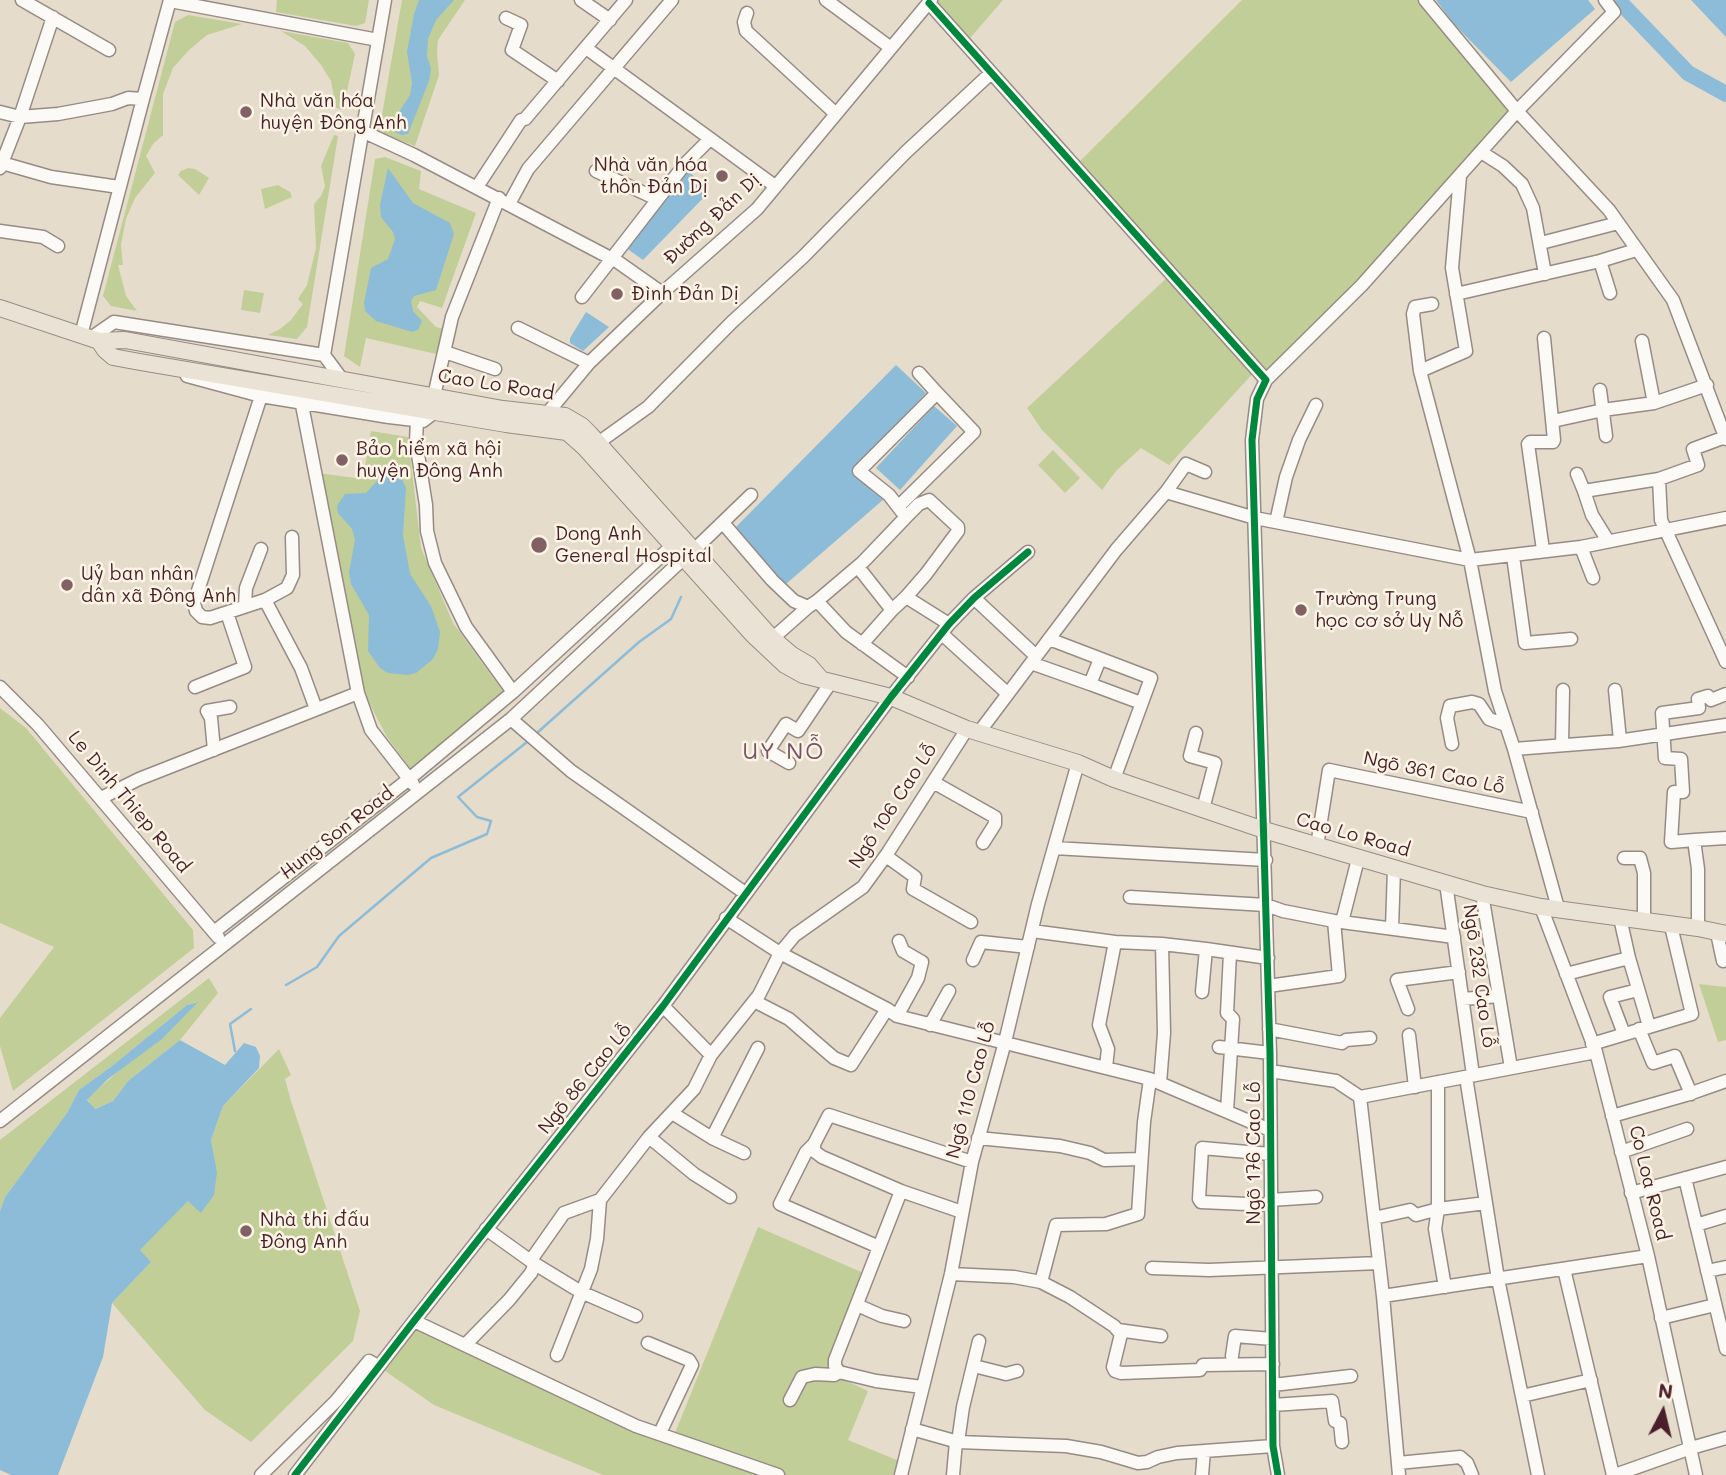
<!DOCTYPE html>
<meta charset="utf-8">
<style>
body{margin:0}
#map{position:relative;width:1726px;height:1475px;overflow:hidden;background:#e6dccc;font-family:Mali,sans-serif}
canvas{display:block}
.north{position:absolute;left:1628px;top:1377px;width:70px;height:70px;-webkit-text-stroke:5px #fcf5e5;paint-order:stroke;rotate:7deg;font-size:19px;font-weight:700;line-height:28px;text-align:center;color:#4a1f2b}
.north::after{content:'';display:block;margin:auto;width:24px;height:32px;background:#4a1f2b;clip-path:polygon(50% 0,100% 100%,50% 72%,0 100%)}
</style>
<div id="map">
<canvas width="1726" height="1475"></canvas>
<div class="north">N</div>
</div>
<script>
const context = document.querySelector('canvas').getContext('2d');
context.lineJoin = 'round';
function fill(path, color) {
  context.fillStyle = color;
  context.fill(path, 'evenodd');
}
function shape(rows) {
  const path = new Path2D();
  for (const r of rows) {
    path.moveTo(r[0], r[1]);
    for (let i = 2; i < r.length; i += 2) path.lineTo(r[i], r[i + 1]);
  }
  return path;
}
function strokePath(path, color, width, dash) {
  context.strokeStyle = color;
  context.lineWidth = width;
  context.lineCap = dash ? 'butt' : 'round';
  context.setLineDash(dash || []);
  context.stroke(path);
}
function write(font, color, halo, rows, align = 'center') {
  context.font = font + ' Mali,sans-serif';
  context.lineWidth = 5;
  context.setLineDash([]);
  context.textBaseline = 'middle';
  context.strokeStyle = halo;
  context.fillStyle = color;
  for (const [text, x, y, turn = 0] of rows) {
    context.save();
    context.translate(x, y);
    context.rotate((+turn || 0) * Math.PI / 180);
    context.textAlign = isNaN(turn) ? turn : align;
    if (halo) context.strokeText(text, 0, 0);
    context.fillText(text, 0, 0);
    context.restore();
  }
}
fill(shape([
 [277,0,369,0,365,23,356,26,276,12],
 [402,0,465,0,438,40,437,53,439,75,415,146,379,132],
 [931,0,1003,0,965,44],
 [1242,0,1425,0,1517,111,1266,380,1256,370,1169,465,1141,448,1116,471,1102,490,1042,430,1027,408,1171,274,1074,167],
 [188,15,242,24,207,35,189,50,173,68,163,94,163,135,153,144,146,156,155,173,135,198,126,219,121,245,123,265,118,265,126,296,137,311,111,306,103,296,175,22],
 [281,31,348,43,355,54,343,110,336,108,331,81,321,65,305,46],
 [334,135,338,136,307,327,297,339,268,335,280,329,291,320,303,304,298,299,307,285,316,248,314,204,321,196,325,186,321,166],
 [385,157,421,171,419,189,476,213,442,308,420,301,417,307,436,327,444,329,436,354,366,338,360,367,344,356,375,159],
 [188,168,195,169,209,178,199,195,178,175,181,171],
 [278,185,290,192,292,197,265,209,261,189],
 [244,290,264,293,260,313,241,310],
 [371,431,408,437,421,548,453,623,504,693,412,771,387,737,365,695,318,473,363,479],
 [1053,450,1080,478,1065,493,1038,465],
 [0,708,26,728,193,930,194,948,13,1091,0,1046,0,1018,54,947,0,923],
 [209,978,218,993,180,1040,128,1081,113,1101,94,1109,87,1099,196,1002,187,1005,112,1066,79,1090,67,1113,5,1197,0,1211,0,1140],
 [1699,984,1726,987,1726,1040,1718,1042],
 [279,1049,291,1075,285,1079,291,1101,360,1311,353,1341,251,1442,205,1410,112,1303,151,1262,139,1250,217,1172,211,1140,223,1106],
 [758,1227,868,1275,834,1375,868,1391,848,1440,904,1463,900,1475,603,1475,434,1405,378,1366,414,1321,673,1438]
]), '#c2ce97');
fill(shape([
 [419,0,454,0,436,20,428,39,427,56,431,69,429,81,408,134,402,135,392,131,399,112,410,95,412,83,407,52,414,14],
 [1436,0,1588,0,1595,9,1511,82,1454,24],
 [1691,0,1726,0,1726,37],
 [388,168,413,203,450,223,454,234,436,290,414,296,411,301,413,311,422,321,418,330,412,332,376,321,365,311,364,303,371,268,388,259,395,239,393,232,381,217,380,205],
 [687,169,709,192,643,260,629,250,627,246],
 [586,312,609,327,583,351,570,343,570,338],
 [896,365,926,393,852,472,884,499,786,584,733,530],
 [934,406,957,426,900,490,876,468],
 [389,471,400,474,406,488,403,535,410,574,431,606,440,632,438,649,433,659,416,673,408,675,388,673,380,668,368,651,369,615,351,584,349,572,355,540,352,529,338,513,337,506,345,494,366,493,384,473],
 [198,1002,162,1039,108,1079,87,1100,95,1109,113,1101,128,1081,180,1040,225,1065,244,1043,256,1047,260,1056,259,1068,223,1106,211,1140,217,1172,214,1195,201,1213,188,1201,140,1250,151,1262,112,1303,103,1357,58,1475,11,1475,0,1470,0,1211,5,1197,67,1113,79,1090,112,1066,187,1005]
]), '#8cbcd7');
strokePath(shape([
 [538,732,639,642,671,619,681,597],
 [286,985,317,967,339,936,431,858,487,834,491,821,477,817,458,797,527,742],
 [235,1051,230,1024,251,1009]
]), '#8cbcd7', 2.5);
strokePath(shape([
 [1618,0,1688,73,1726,94]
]), '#8cbcd7', 16);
const minor = shape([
 [22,0,109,50],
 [581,0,610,20],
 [826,0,891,48],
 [1425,0,1517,111,1614,12,1605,0],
 [170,1,378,40],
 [929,3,1266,380,1257,399,1252,440,1270,1053,1273,1446,1278,1475],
 [747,13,744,22,746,31,836,114],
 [506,18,521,25,512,50,558,81],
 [586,48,775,186],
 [143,99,170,0],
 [0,112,20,117,58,114,112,104,128,98,143,99,81,335],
 [362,131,414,155,618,262,662,293],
 [1481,152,1503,166,1522,184,1533,208,1545,274],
 [0,163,2,163,20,117,53,17],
 [0,168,2,163,51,177,119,187],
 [596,171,657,199],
 [477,187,521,120,525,119,626,0],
 [509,204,528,169,672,0],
 [0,231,43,237,58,246],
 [1541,243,1618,223],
 [1600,261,1636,250],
 [1456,294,1600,261,1610,293],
 [582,297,685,164,710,139],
 [1432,304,1415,307,1413,314,1420,371,1470,560,1495,691,1514,749,1558,908],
 [518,328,589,363],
 [91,338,114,322,324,355,341,378],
 [1642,341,1654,403,1707,385],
 [445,352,495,369],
 [324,355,385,0],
 [1420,371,1466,351,1452,268,1460,176],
 [187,376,261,396,389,417,423,421,436,411],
 [1266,380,1362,285,1517,111,1609,210,1673,300,1726,439],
 [1600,390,1606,436],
 [261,396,194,603,196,611,202,617,210,618,265,600,287,588,293,575,292,537],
 [434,396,452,317,499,198],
 [302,405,358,693,371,730,413,784],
 [417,420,416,442,426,505,427,531,435,563,466,627,513,692],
 [544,420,545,416,589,363,662,293,757,209,931,0],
 [1553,421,1603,410,1654,403],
 [598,443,648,407,732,322,803,257,906,152,991,73],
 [1577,474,1584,491],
 [1659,479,1698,465,1693,449,1725,437],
 [1166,492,1186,464,1205,472],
 [899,506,974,432,937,393],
 [1276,522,1286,477,1299,440,1316,405],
 [723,523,772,580,794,601,808,607,817,601,863,562,906,517,889,495,859,471,937,393,919,373],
 [1608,541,1592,515,1584,491,1659,479,1661,520,1726,662],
 [1581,547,1593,578],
 [694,550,751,495],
 [1543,550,1528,444,1530,442,1553,442,1554,440,1544,338],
 [1513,556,1525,643,1571,639],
 [858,567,892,610,906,597,926,574,958,531,958,527,929,500,919,504,906,517],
 [906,597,949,624],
 [974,598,1036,656],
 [265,600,301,668,316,709],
 [817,601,846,632,908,677],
 [245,605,246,588,261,549],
 [942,634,1007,693],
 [773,638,808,607],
 [1049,639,1151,678,1114,779],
 [862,644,892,610],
 [1100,659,1090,684,1141,703],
 [1031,663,1090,684],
 [0,687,38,725,218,937],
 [195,687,245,667,227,613],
 [1615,690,1620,740],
 [511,719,571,771,745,893],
 [980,731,1116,550,1166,492,1255,518,1470,560,1581,547,1726,518],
 [1196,733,1190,756,1215,763,1203,809],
 [1452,744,1447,718,1450,706,1472,702,1479,704,1489,719,1506,725],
 [1562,745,1563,690],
 [1514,749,1618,741,1726,725],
 [214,750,211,718,207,711,230,707],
 [789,763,768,751,786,724,798,731,831,682],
 [933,782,995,817,995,824,983,843],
 [101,798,139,779,358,693],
 [1694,840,1671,842,1674,792,1683,792,1681,759,1665,758,1662,713,1699,708,1698,699,1708,696,1711,700,1726,694],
 [1317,846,1329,770,1532,812],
 [1054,848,1266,860],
 [886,856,915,877,913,889,971,922],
 [1624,858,1640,858,1644,873,1644,922],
 [1446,883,1473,1075],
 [1482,894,1511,1068],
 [1130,897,1266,905,1283,911,1334,921,1454,937],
 [1541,907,1596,1052,1648,1256,1696,1475],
 [726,918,780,953,887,1009,897,1016,1150,1079,1270,1130],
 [1342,922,1358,859],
 [1392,928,1394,869],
 [1698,928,1698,869,1694,840,1726,838],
 [1032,931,1115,942,1162,944,1206,949],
 [214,932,409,779,513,692,672,546],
 [1717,933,1723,961],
 [1629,958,1649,1026],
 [973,960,981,942,1028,947],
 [1566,974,1629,958,1620,918],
 [1268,986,1339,976,1334,921],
 [1202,992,1206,949,1268,958],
 [1463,999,1499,996],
 [754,1001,789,1019,834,1058,851,1065,887,1009],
 [663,1006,711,1055],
 [1408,1009,1397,980,1459,972],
 [897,1016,918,978,922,962,903,951,899,941],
 [930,1025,949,991],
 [1269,1029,1342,1043,1346,1040,1370,1038],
 [1639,1029,1653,1063,1675,1056,1691,1094],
 [1624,1034,1610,997,1638,990],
 [1409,1035,1415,1087],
 [1592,1044,1692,1014,1671,926],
 [1219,1047,1270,1053],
 [1106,1067,1108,1049,1099,1025,1115,942],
 [1270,1071,1336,1081,1360,1097,1596,1052],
 [1466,1077,1498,1279,1538,1475],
 [1160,1083,1164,1033,1162,944],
 [1360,1097,1383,1296,1399,1475],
 [1227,1111,1233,1019,1227,1013,1230,953],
 [672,1113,712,1138,744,1153],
 [1612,1116,1686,1095,1726,1081],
 [0,1121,511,719,683,559],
 [649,1137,694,1174,730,1197],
 [712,1138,758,1048],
 [978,1138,1060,1146,1090,1153,1104,1160,1141,1159],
 [814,1144,814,1151,822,1157,901,1191],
 [1621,1152,1687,1129],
 [1685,1178,1726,1349],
 [1631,1193,1726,1167],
 [1270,1200,1316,1197],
 [1270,1205,1201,1202,1199,1199,1202,1148,1270,1154],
 [1374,1218,1410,1210,1416,1215,1438,1209,1438,1082],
 [1696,1225,1726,1216],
 [486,1229,535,1264,581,1292,636,1316],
 [879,1247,780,1204,806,1152,814,1144,829,1115,972,1162],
 [531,1260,564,1213,600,1200,649,1137,694,1089,711,1055,759,995,780,953,795,935,863,887,887,854,967,729],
 [1152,1268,1209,1270,1379,1263],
 [1564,1269,1613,1475],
 [1707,1271,1726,1267],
 [951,1274,1014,1277,1041,1282,1070,1297,1114,1326,1121,1334,1113,1367,1115,1371,1121,1373,1200,1370,1203,1365,1273,1364],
 [1041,1282,1056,1225,1106,1224,1138,1214,1144,1122,1150,1079],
 [1445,1287,1435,1229,1438,1209,1486,1203],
 [1383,1296,1648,1256],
 [857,1305,882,1316,904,1321],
 [1661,1318,1715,1305],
 [414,1321,636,1426,778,1475],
 [1118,1330,1161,1336],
 [648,1343,689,1360,692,1365,660,1433],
 [465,1345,509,1300,531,1273,535,1264],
 [557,1355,591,1269,597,1239,600,1200],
 [1232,1356,1235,1336,1272,1339],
 [974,1366,1006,1374,1017,1371],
 [1273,1385,1351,1376],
 [922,1387,876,1381,839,1372,835,1366,835,1360,901,1191,962,1212],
 [1522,1396,1591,1380],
 [790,1400,802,1377,815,1374,834,1375,839,1372],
 [1273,1405,1332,1401,1335,1421,1340,1423,1342,1442],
 [912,1429,958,1442,1066,1446,1101,1452,1138,1463,1147,1462,1158,1457,1177,1453,1273,1446],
 [958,1442,963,1407,979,1341],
 [1398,1463,1460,1457,1467,1463,1472,1475],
 [261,1475,336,1401,369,1361,378,1366],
 [295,1475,414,1321,663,1006,891,697,949,624,974,598,1028,552],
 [901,1475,951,1274,972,1162,1005,1042,1038,904,1078,763],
 [953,1475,956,1442],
 [1202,1475,1204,1451],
 [1615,1475,1691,1448,1726,1438]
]);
const major = shape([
 [0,308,99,341,125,340,503,409,565,416,582,426,590,434,771,637,792,655,809,665,821,679],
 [99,341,105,350,113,357,140,362,506,424,567,432,584,447,753,635,785,665,803,675,891,697,967,729,1078,763,1114,779,1264,830,1482,894,1541,907,1698,928,1726,934]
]);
strokePath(minor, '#978b85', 15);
strokePath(major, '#978b85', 18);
strokePath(minor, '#fbfaf7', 12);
strokePath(major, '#ebe2d6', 16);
strokePath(shape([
 [929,3,1266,380,1257,399,1252,440,1270,1053,1273,1446,1278,1475],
 [295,1475,414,1321,663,1006,891,697,949,624,974,598,1028,552]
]), '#00873e', 7);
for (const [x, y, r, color] of [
 [246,112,7,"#816163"],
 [722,176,7,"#816163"],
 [617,294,7,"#816163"],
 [342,460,7,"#816163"],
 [539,545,9,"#816163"],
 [67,585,7,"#816163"],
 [1301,610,7,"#816163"],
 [246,1231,7,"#816163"]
]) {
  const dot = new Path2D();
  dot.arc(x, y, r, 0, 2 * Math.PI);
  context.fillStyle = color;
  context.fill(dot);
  strokePath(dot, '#fcf5e5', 2.5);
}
write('19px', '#4a1f2b', '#fcf5e5', [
 ["Nhà văn hóa",260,101],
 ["huyện Đông Anh",260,123],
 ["Nhà văn hóa",708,165,"right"],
 ["thôn Đản Dị",708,187,"right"],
 ["Đình Đản Dị",631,294],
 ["Bảo hiểm xã hội",356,449],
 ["huyện Đông Anh",356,471],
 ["Dong Anh",555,534],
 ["General Hospital",555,556],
 ["Uỷ ban nhân",81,574],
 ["dân xã Đông Anh",81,596],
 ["Trường Trung",1315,599],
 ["học cơ sở Uy Nỗ",1315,621],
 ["Nhà thi đấu",260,1220],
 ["Đông Anh",260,1242]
], 'left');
write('19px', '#4a1f2b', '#fcf5e5', [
 ["Đường Đản Dị",712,219,-43],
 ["Cao Lo Road",496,385,9],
 ["Ngõ 361 Cao Lỗ",1434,773,12],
 ["Le Dinh Thiep Road",129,802,50],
 ["Ngõ 106 Cao Lỗ",893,806,-57],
 ["Hung Son Road",337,833,-38],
 ["Cao Lo Road",1353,835,16],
 ["Ngõ 232 Cao Lỗ",1479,976,82],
 ["Ngõ 86 Cao Lỗ",585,1079,-51],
 ["Ngõ 110 Cao Lỗ",971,1090,-75],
 ["Ngõ 176 Cao Lỗ",1254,1153,-90],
 ["Co Loa Road",1649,1183,76]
]);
context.letterSpacing = '2px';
write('23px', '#785168', '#fcf5e5', [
 ["UY NỖ",784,752]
]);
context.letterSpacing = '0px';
</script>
